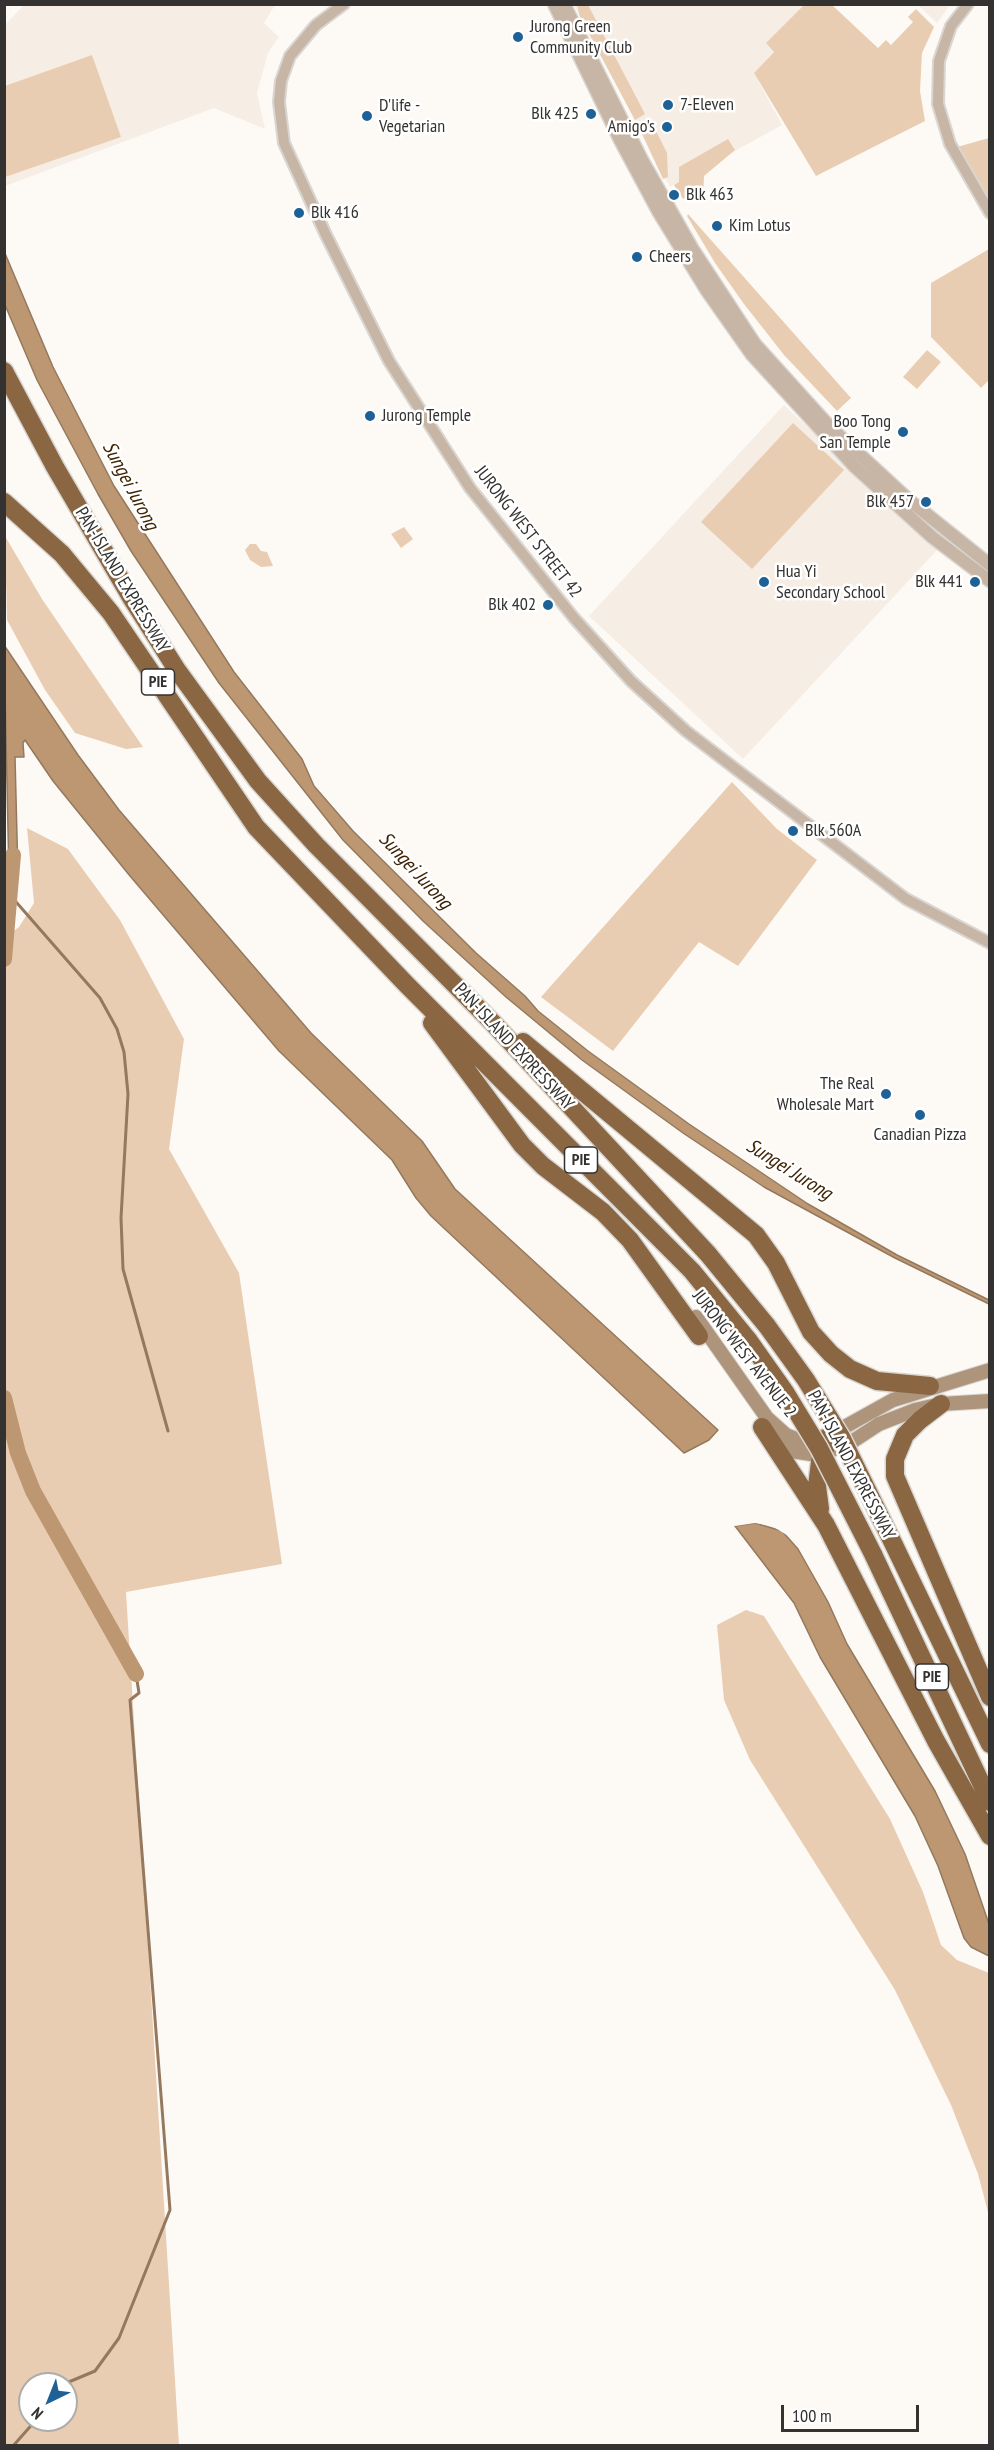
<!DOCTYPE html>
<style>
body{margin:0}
#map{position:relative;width:994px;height:2450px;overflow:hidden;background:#fdfaf6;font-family:"PT Sans Narrow",sans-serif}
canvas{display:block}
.frame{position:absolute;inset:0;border:6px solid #333230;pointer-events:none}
.north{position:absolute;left:18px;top:2372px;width:60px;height:60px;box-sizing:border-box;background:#fff;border:2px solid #adadac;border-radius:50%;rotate:223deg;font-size:16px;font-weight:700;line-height:24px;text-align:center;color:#333230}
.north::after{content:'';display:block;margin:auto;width:21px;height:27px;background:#1d6196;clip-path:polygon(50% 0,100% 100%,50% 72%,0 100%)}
.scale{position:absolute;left:781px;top:2405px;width:138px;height:27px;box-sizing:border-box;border:3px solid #333230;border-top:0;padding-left:8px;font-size:18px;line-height:21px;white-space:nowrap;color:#333230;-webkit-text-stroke:4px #fff;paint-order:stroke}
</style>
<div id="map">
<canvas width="994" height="2450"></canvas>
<div class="frame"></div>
<div class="north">N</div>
<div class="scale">100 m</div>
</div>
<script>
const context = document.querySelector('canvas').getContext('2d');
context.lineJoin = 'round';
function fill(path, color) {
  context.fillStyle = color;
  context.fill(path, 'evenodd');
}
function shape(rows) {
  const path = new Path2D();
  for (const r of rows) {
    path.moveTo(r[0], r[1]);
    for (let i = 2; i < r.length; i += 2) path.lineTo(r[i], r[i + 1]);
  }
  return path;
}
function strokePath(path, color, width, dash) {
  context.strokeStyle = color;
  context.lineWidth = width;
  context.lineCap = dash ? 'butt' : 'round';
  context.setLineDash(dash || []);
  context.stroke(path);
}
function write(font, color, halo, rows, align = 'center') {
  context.font = font + ' "PT Sans Narrow",sans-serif';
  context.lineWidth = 5;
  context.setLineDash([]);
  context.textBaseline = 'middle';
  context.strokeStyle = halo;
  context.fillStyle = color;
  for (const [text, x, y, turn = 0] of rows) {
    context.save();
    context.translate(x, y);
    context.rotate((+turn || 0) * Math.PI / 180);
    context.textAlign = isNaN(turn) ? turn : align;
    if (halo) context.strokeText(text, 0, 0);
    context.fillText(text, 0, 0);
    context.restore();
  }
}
fill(shape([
 [24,5,275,5,264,23,279,37,268,53,257,93,265,129,214,108,5,186,4,26],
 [574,5,817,5,754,73,782,125,670,187],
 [918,5,950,5,937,23],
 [784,405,938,549,743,759,589,616]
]), '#f6ede4');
fill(shape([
 [577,5,588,5,645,114,635,120,580,17],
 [804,5,832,5,878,48,886,40,891,45,913,22,908,17,916,9,934,27,922,53,920,91,925,121,816,176,754,73,774,52,766,43],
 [92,55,121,137,5,177,5,86],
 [654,127,667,153,668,177,663,179,642,134],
 [989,138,989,208,957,147],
 [728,139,735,150,704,176,703,200,688,197,683,199,674,185,679,182,679,167],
 [688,214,851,398,837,411,784,355,744,304,715,263,687,216],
 [989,249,989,380,981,388,931,337,931,283],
 [927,350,941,362,917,389,903,377],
 [793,423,844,470,752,569,701,522],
 [404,527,413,539,401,548,391,534],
 [5,536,42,599,143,747,126,749,75,733,45,690,7,620],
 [250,544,256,544,261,551,267,552,273,566,261,567,250,560,245,550],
 [732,782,777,829,817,860,738,966,699,942,613,1051,541,997],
 [27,828,68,849,120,920,184,1039,169,1149,239,1273,282,1564,126,1592,179,2445,5,2445,4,938,19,927,34,903],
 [30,2384,66,2384,66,2420,30,2420],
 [746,1610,764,1616,890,1819,923,1892,941,1945,957,1960,989,1973,989,2216,978,2174,951,2105,895,1990,750,1760,724,1700,717,1625]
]), '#e9cdb2');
const water = shape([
 [4,251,53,367,114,486,234,672,302,759,314,786,353,831,476,953,525,996,538,1011,588,1051,689,1124,808,1204,897,1255,989,1300,989,1304,895,1258,764,1187,683,1133,582,1060,506,997,423,921,343,840,219,683,131,551,98,494,37,380,5,305,4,251],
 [4,645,78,755,119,810,311,1033,422,1141,455,1189,718,1430,709,1440,684,1453,431,1216,416,1198,392,1160,279,1051,130,876,53,781,25,740,23,743,24,757,15,757,18,876,9,877,4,645],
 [755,1523,782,1531,798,1549,828,1602,847,1644,935,1791,965,1854,989,1924,989,1956,971,1947,964,1938,938,1866,915,1816,820,1657,794,1603,735,1526,755,1523]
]);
fill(water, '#bd9772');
strokePath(water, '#94795e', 1.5);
fill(shape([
 [755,1520,783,1528,790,1537,772,1526,755,1523,735,1526,733,1524]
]), '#fdfaf6');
strokePath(shape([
 [10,895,100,998,117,1029,124,1052,128,1094,121,1218,123,1269,168,1431],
 [64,2384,95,2371,119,2338,170,2210,130,1700,139,1693,136,1674],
 [13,2446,36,2420]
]), '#94795e', 3);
strokePath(shape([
 [4,959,13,855],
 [4,1398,18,1453,33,1491,136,1674]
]), '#bd9772', 16);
const minor = shape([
 [344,4,316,25,290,56,281,81,279,102,284,143,325,233,389,361,470,488,574,618,631,681,686,731,906,899,990,943],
 [968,4,951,26,939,61,938,104,950,144,990,213]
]);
const tertiary = shape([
 [554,4,620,140,658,211,707,291,752,355,854,466,932,537,990,581],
 [564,4,642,160,692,248,755,344,831,428,909,500,990,565]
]);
const secondary = shape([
 [696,1317,767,1418,786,1435,796,1439,806,1440,830,1435,893,1400,990,1370],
 [774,1438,791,1451,818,1455,850,1443,879,1424,915,1410,941,1404,990,1401]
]);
const motorway = shape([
 [4,371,55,467,132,599,177,670,258,781,316,845,493,1023,708,1254,767,1326],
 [4,502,62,554,111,613,256,827,406,984,692,1271,749,1341],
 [432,1023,522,1145,543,1166,603,1212,630,1240,699,1336],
 [523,1042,756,1235,776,1263,811,1332,831,1354,850,1369,877,1381,930,1386],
 [941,1404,920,1420,905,1435,895,1459,895,1476,990,1697],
 [762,1427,826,1525,936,1741,990,1836],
 [820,1509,817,1486,820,1462,830,1435],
 [894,1545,990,1744],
 [873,1554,990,1802]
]);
strokePath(minor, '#d9d6d2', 14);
strokePath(tertiary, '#d9d6d2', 15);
strokePath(secondary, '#d9d6d2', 16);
strokePath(motorway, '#d9d6d2', 21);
strokePath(minor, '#c7b6a5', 10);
strokePath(tertiary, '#c7b6a5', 12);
strokePath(secondary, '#ad947b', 14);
strokePath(motorway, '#8a6742', 18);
const motorwayBridge = shape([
 [767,1326,806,1380,841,1437,894,1545],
 [749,1341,785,1392,819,1448,873,1554]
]);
strokePath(motorwayBridge, '#d9d6d2', 21, []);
strokePath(motorwayBridge, '#8a6742', 18);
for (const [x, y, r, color] of [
 [518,37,6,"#1d6196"],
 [668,105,6,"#1d6196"],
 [591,114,6,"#1d6196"],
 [367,116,6,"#1d6196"],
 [667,127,6,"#1d6196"],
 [674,195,6,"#1d6196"],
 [299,213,6,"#1d6196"],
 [717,226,6,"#1d6196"],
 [637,257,6,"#1d6196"],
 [370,416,6,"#1d6196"],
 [903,432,6,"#1d6196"],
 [926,502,6,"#1d6196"],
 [764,582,6,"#1d6196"],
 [975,582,6,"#1d6196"],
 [548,605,6,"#1d6196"],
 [793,831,6,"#1d6196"],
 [886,1094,6,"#1d6196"],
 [920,1115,6,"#1d6196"]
]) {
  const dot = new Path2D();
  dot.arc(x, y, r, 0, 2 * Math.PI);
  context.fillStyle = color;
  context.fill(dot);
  strokePath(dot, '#fff', 2);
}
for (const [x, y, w] of [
 [158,682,33],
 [581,1160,33],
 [932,1677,33]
]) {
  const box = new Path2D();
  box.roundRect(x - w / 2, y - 13, w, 26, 4.5);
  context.fillStyle = '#fff';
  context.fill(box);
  strokePath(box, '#333230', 1.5);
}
write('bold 16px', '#333230', null, [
 ["PIE",158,682],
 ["PIE",581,1160],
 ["PIE",932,1677]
]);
write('18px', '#333230', '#fff', [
 ["Jurong Green",530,27],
 ["Community Club",530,48],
 ["7-Eleven",680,105],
 ["D'life -",379,106],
 ["Vegetarian",379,127],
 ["Blk 425",579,114,"right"],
 ["Amigo's",655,127,"right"],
 ["Blk 463",686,195],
 ["Blk 416",311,213],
 ["Kim Lotus",729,226],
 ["Cheers",649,257],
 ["Jurong Temple",382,416],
 ["Boo Tong",891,422,"right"],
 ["San Temple",891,443,"right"],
 ["Blk 457",914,502,"right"],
 ["Hua Yi",776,572],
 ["Secondary School",776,593],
 ["Blk 441",963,582,"right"],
 ["Blk 402",536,605,"right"],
 ["Blk 560A",805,831],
 ["The Real",874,1084,"right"],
 ["Wholesale Mart",874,1105,"right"],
 ["Canadian Pizza",920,1135,"center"]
], 'left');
write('18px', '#333230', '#fff', [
 ["JURONG WEST STREET 42",528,532,52],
 ["PAN-ISLAND EXPRESSWAY",122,580,59],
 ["PAN-ISLAND EXPRESSWAY",514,1047,47],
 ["JURONG WEST AVENUE 2",744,1354,52],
 ["PAN-ISLAND EXPRESSWAY",851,1465,62]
]);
write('italic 20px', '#3e2404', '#fff', [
 ["Sungei Jurong",130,486,62],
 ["Sungei Jurong",415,871,47],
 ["Sungei Jurong",789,1170,32]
]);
</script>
